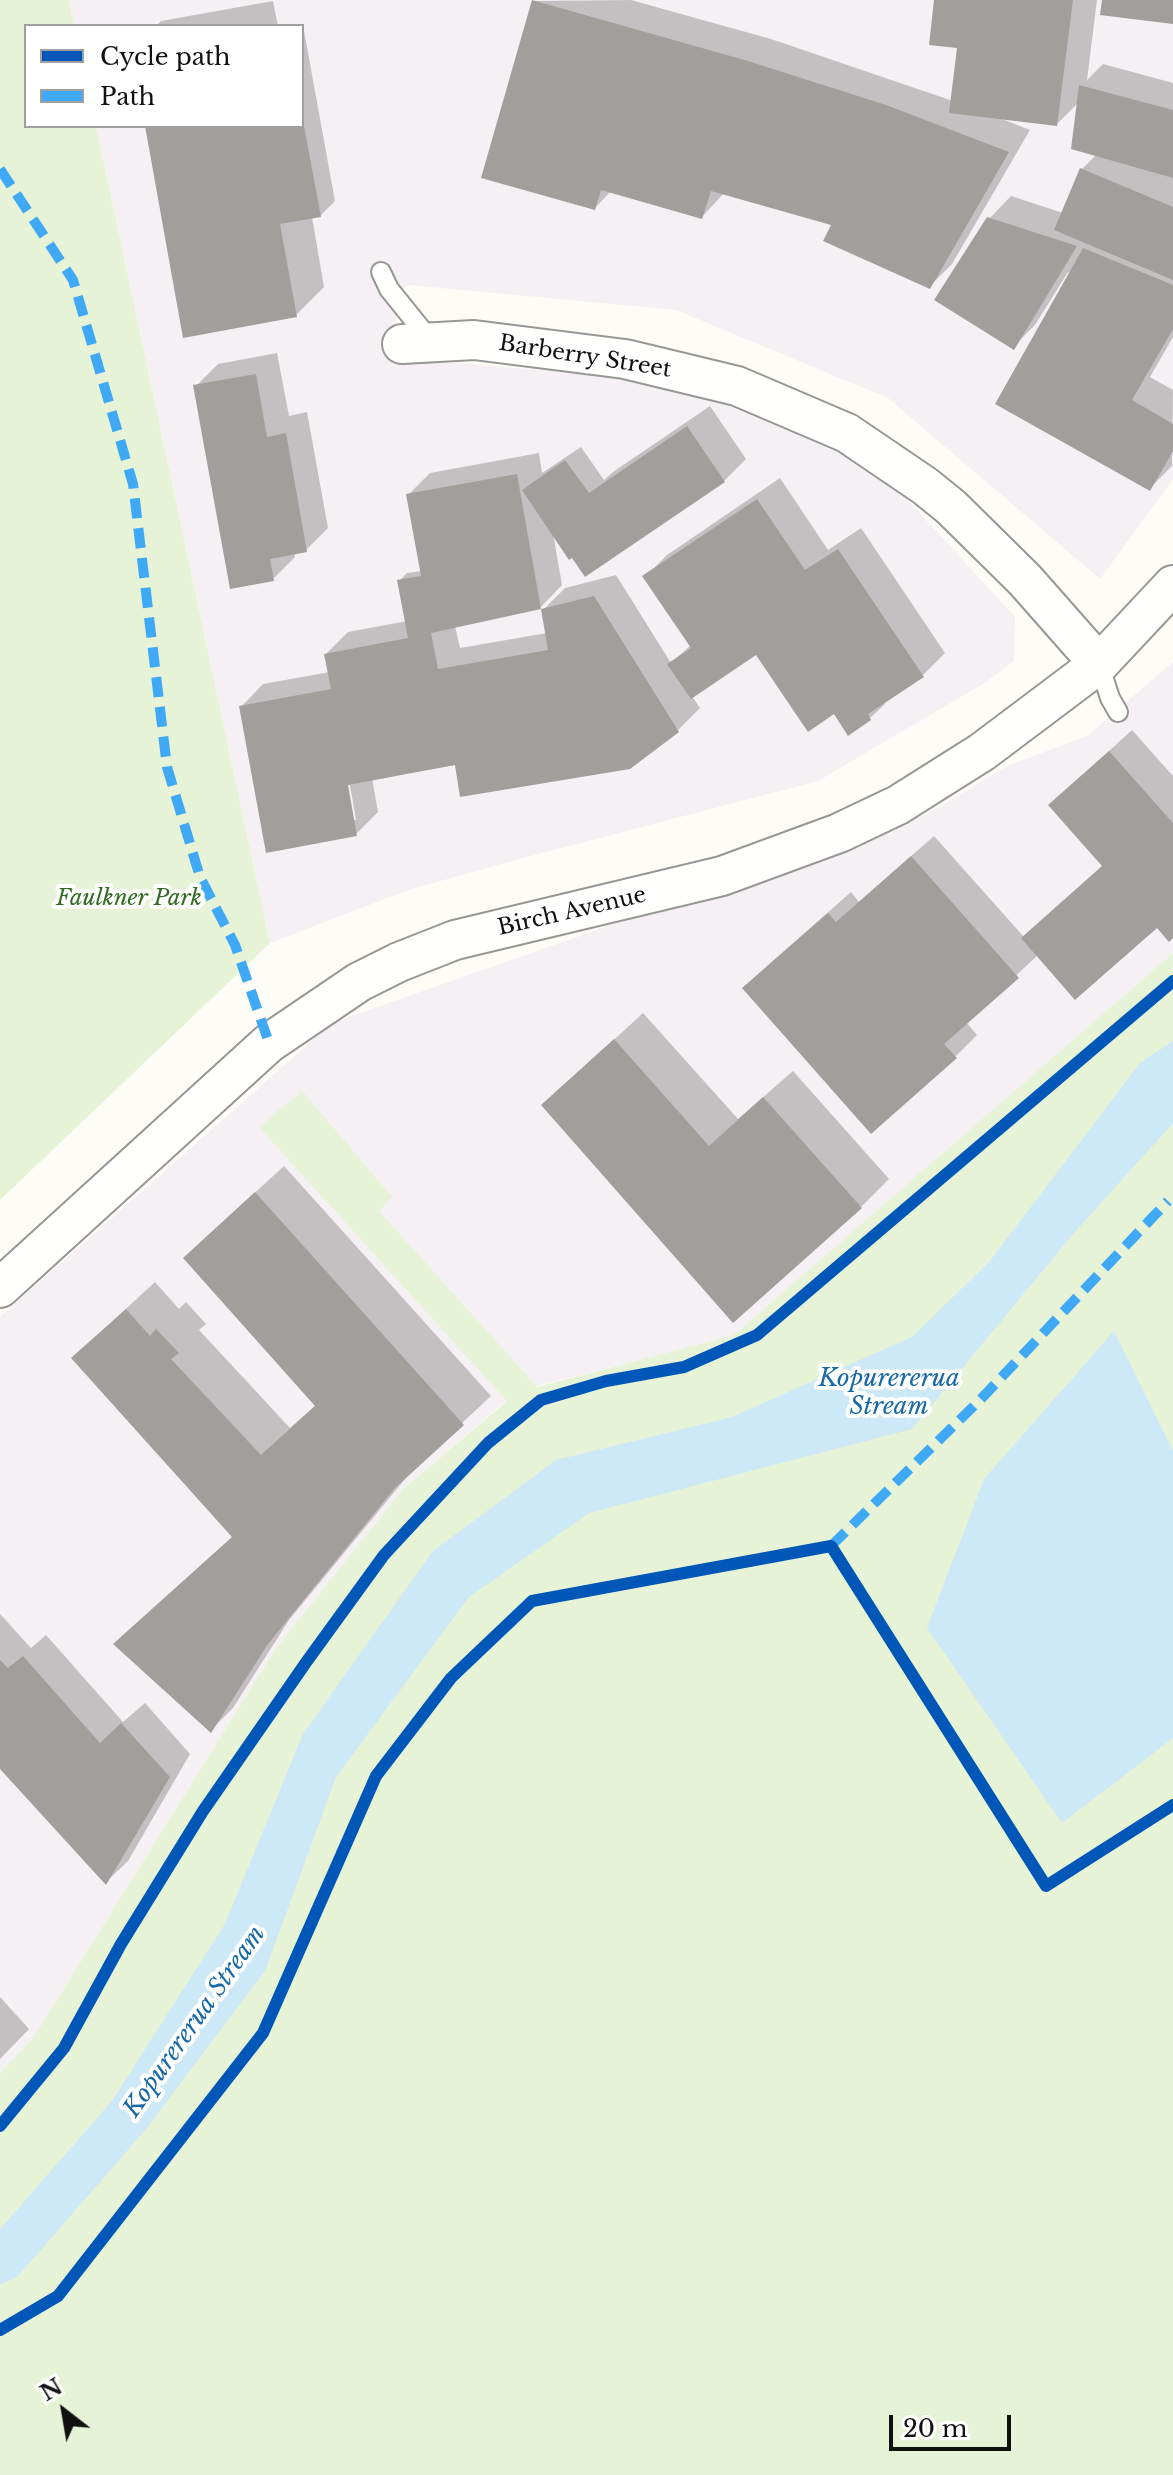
<!DOCTYPE html>
<style>
body{margin:0}
#map{position:relative;width:1173px;height:2475px;overflow:hidden;background:#fdfcf7;font-family:"Libre Baskerville",serif}
canvas{display:block}
.legend{position:absolute;left:24px;top:24px;width:280px;height:104px;box-sizing:border-box;background:#fff;border:2px solid #a0a0a0;margin:0;padding:10px 14px;list-style:none;font-size:24px;color:#111}
.legend li{display:flex;align-items:center;gap:16px;height:40px}
.legend b{width:40px;border:2px solid #a0a0a0}
.north{position:absolute;left:24px;top:2371px;width:80px;height:80px;-webkit-text-stroke:6px #fff;paint-order:stroke;rotate:329deg;font-size:22px;font-weight:700;line-height:32px;text-align:center;color:#111}
.north::after{content:'';display:block;margin:auto;width:28px;height:36px;background:#111;clip-path:polygon(50% 0,100% 100%,50% 72%,0 100%)}
.scale{position:absolute;left:889px;top:2415px;width:122px;height:36px;box-sizing:border-box;border:4px solid #111;border-top:0;padding-left:10px;font-size:24px;line-height:28px;white-space:nowrap;color:#111;-webkit-text-stroke:6px #fff;paint-order:stroke}
</style>
<div id="map">
<canvas width="1173" height="2475"></canvas>
<ul class="legend">
<li><b style="height:10px;background:#0057b8"></b>Cycle path</li>
<li><b style="height:10px;background:#3fa9f5"></b>Path</li>
</ul>
<div class="north">N</div>
<div class="scale">20 m</div>
</div>
<script>
const context = document.querySelector('canvas').getContext('2d');
context.lineJoin = 'round';
function fill(path, color) {
  context.fillStyle = color;
  context.fill(path, 'evenodd');
}
function shape(rows) {
  const path = new Path2D();
  for (const r of rows) {
    path.moveTo(r[0], r[1]);
    for (let i = 2; i < r.length; i += 2) path.lineTo(r[i], r[i + 1]);
  }
  return path;
}
function strokePath(path, color, width, dash) {
  context.strokeStyle = color;
  context.lineWidth = width;
  context.lineCap = dash ? 'butt' : 'round';
  context.setLineDash(dash || []);
  context.stroke(path);
}
function write(font, color, halo, rows, align = 'center') {
  context.font = font + ' "Libre Baskerville",serif';
  context.lineWidth = 8;
  context.setLineDash([]);
  context.textBaseline = 'middle';
  context.strokeStyle = halo;
  context.fillStyle = color;
  for (const [text, x, y, turn = 0] of rows) {
    context.save();
    context.translate(x, y);
    context.rotate((+turn || 0) * Math.PI / 180);
    context.textAlign = isNaN(turn) ? turn : align;
    if (halo) context.strokeText(text, 0, 0);
    context.fillText(text, 0, 0);
    context.restore();
  }
}
fill(shape([
 [69,0,1173,0,1173,479,1100,579,888,398,676,310,409,285,392,298,402,348,434,361,638,378,781,417,893,484,1015,617,1014,661,986,682,818,781,523,858,408,890,270,943,96,126,302,126,302,26,74,26],
 [1173,662,1173,953,734,1336,517,1391,403,1489,276,1648,33,2038,0,2073,0,1317,332,1023,927,814,1007,766,1087,736]
]), '#f5f0f3');
fill(shape([
 [0,0,69,0,74,26,26,26,26,126,96,126,270,943,0,1200],
 [1173,953,1173,2475,0,2475,0,2073,33,2038,276,1648,403,1489,507,1401,259,1127,302,1091,392,1197,379,1211,537,1387,734,1335]
]), '#e7f3d7');
fill(shape([
 [1173,1041,1173,1123,1073,1234,912,1429,589,1513,469,1597,336,1777,265,1971,146,2129,18,2276,0,2285,0,2229,112,2101,225,1924,303,1734,433,1551,556,1460,732,1417,912,1337,990,1261,1140,1063],
 [1114,1331,1173,1451,1173,1738,1062,1823,927,1628,984,1479]
]), '#cde8f7');
fill(shape([
 [631,0,771,39,953,101,960,46,936,0,1097,0,1087,80,1103,64,1173,83,1173,337,1150,377,1173,390,1172,466,1150,488,1071,274,1068,272,1035,325,1013,347,989,219,1011,196,1063,213,1082,169,1097,154,1079,102,1057,124,1002,119,1030,130,952,264,930,286,834,224,724,193,702,217,611,191,595,208,534,1],
 [273,1,278,26,156,26,161,21],
 [303,25,335,201,320,216,312,217,324,287,296,315,147,126,302,126,300,26],
 [277,353,289,416,307,412,328,528,306,550,294,553,295,557,273,579,196,386,218,364],
 [710,406,746,459,724,481,553,533,562,585,540,608,455,626,460,648,547,633,543,610,565,588,616,575,671,663,691,645,645,577,667,555,780,478,828,550,861,528,945,653,923,675,884,701,885,704,870,718,834,712,757,653,692,696,700,708,678,730,372,778,378,812,356,834,241,707,263,684,330,672,326,654,348,632,407,621,400,580,407,573,422,571,408,495,430,473,539,453,542,473,581,447,604,480,613,472],
 [348,774,356,820,352,820,344,775],
 [1132,730,1173,776,1173,936,1157,925,1038,955,966,1022,977,1035,955,1057,767,966,851,892,859,902,934,836,1024,937,1104,865,1050,805],
 [643,1013,738,1119,793,1071,889,1179,861,1207,543,1105],
 [284,1166,491,1396,414,1468,289,1620,233,1708,211,1730,234,1536,102,1331,155,1282,179,1309,186,1302,206,1324,199,1330,290,1428,316,1405,214,1230],
 [0,1614,31,1648,46,1635,123,1722,145,1703,190,1754,128,1861,106,1882,0,1766],
 [0,1997,29,2029,0,2059]
]), '#0003');
fill(shape([
 [532,0,748,61,886,105,1009,152,930,289,823,241,831,225,711,191,702,219,601,190,595,210,481,178],
 [934,0,1073,0,1057,126,949,113,957,48,929,45],
 [1102,0,1173,0,1173,24,1100,15],
 [1079,85,1173,110,1173,178,1071,149],
 [145,126,304,126,321,217,280,224,297,317,183,338],
 [1080,168,1173,207,1173,280,1054,230],
 [987,217,1077,246,1014,350,934,300],
 [1083,248,1173,285,1173,329,1132,400,1173,424,1173,451,1150,491,995,404],
 [256,374,267,437,286,433,307,552,270,559,274,581,230,589,193,385],
 [687,426,725,482,585,577,572,558,569,560,522,490,565,460,589,493],
 [517,474,541,609,431,633,438,669,548,650,541,609,594,596,679,732,630,769,460,797,455,765,348,785,357,836,266,853,239,706,331,689,324,654,408,638,397,580,421,576,406,494],
 [757,499,805,570,838,549,924,677,868,714,871,720,848,736,834,714,808,732,756,655,691,699,667,664,691,648,642,576],
 [1109,751,1173,823,1173,938,1169,942,1157,928,1075,1000,1021,938,1102,866,1048,805],
 [911,856,1019,978,944,1044,957,1058,871,1134,742,988,828,913,836,922],
 [614,1039,709,1146,763,1097,862,1208,733,1323,541,1105],
 [255,1192,464,1425,394,1489,268,1644,211,1733,113,1644,232,1537,71,1358,126,1309,150,1336,156,1329,179,1353,171,1359,261,1455,315,1406,183,1258],
 [23,1656,100,1743,121,1723,170,1777,106,1885,0,1769,0,1660,8,1668]
]), '#a19f9c');
const lane = shape([
 [381,272,389,289,430,340],
 [1099,664,1110,698,1118,712]
]);
const street = shape([
 [402,344,474,340,625,359,737,386,847,433,925,486,951,507,1025,580,1099,664],
 [0,1288,269,1043,359,982,399,962,455,940,722,876,839,833,898,805,982,752,1099,664,1173,585]
]);
strokePath(lane, '#979795', 22);
strokePath(street, '#979795', 42);
strokePath(lane, '#fffffe', 18);
strokePath(street, '#fffffe', 38);
strokePath(shape([
 [0,169,73,280,133,484,167,767,200,877,235,945,269,1043],
 [831,1546,980,1400,1168,1201]
]), '#3fa9f5', 10, [20, 10]);
strokePath(shape([
 [0,2126,64,2048,121,1944,203,1811,307,1661,384,1555,488,1443,541,1400,606,1381,684,1367,757,1335,1173,981],
 [0,2330,58,2296,263,2033,376,1776,451,1678,532,1601,831,1546,1046,1886,1173,1805]
]), '#0057b8', 12);
write('22px', '#111', '#fff', [
 ["Barberry Street",585,357,9],
 ["Birch Avenue",572,912,-13]
]);
write('italic 22px', '#2f6b1f', '#fff', [
 ["Faulkner Park",129,899]
]);
write('italic 24px', '#1768a6', '#fff', [
 ["Kopurererua",889,1379],
 ["Stream",889,1407],
 ["Kopurererua Stream",195,2022,-55]
]);
</script>
